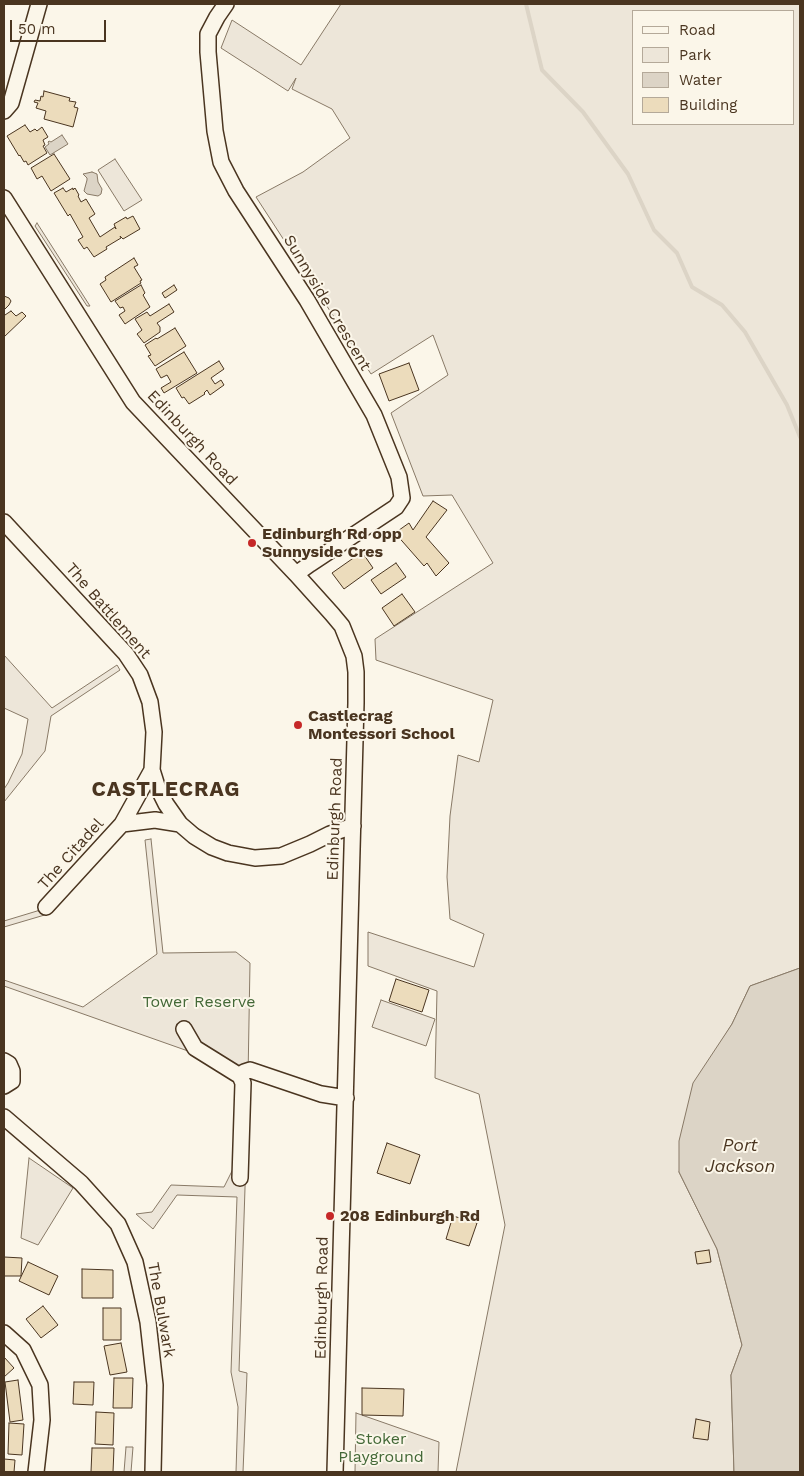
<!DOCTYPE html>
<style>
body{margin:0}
#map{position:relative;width:804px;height:1476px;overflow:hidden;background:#fbf6e9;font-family:"Work Sans",sans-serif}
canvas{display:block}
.frame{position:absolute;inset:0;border:5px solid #4a3520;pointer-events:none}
.legend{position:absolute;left:632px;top:10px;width:162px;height:115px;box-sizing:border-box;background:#fbf6e9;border:1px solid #b4a999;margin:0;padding:6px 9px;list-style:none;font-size:15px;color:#4a3520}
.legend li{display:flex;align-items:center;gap:10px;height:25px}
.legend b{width:25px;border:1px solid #b4a999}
.scale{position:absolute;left:10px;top:20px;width:96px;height:22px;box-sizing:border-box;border:2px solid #4a3520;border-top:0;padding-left:6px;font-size:15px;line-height:18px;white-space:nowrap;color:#4a3520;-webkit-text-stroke:4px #fbf6e9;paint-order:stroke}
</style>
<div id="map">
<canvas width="804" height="1476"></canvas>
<div class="frame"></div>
<ul class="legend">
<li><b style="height:6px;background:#fbf6e9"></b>Road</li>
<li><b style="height:14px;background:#ede6d9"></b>Park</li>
<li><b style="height:14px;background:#dcd4c6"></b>Water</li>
<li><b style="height:14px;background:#ecdcbc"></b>Building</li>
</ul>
<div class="scale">50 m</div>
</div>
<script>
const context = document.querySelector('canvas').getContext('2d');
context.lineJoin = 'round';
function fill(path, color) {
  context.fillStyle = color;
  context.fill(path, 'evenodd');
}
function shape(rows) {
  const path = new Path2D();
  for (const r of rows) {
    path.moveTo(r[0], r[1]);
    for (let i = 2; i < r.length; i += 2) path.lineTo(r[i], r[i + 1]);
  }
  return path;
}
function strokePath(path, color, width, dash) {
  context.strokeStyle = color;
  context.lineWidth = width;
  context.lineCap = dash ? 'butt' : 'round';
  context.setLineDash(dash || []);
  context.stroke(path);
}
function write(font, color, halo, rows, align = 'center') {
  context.font = font + ' "Work Sans",sans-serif';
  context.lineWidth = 4;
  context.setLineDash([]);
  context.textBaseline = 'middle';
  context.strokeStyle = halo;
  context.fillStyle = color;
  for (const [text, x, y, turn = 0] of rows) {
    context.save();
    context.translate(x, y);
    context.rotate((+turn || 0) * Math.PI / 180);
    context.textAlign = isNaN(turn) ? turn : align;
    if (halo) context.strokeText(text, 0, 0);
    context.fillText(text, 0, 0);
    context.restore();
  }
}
const green = shape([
 [341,4,800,4,800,968,750,986,732,1024,719,1045,679,1172,717,1249,742,1345,731,1375,734,1472,456,1472,505,1225,479,1094,435,1078,437,991,368,966,368,932,474,967,484,934,450,919,447,877,450,816,458,755,479,762,493,700,376,660,375,639,493,563,452,495,423,496,391,413,448,375,433,335,371,374,256,197,303,172,350,138,332,109,292,89,296,78,288,91,221,48,232,20,301,65,341,4],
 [633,11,793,11,793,124,633,124,633,11],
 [115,159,142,200,124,211,98,170,115,159],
 [37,223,90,306,87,306,35,226,37,223],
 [4,655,52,708,117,665,120,670,51,716,45,751,4,802,4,789,8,783,22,754,28,719,4,708,4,655],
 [151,839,163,953,236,952,250,963,248,1078,241,1081,188,1051,4,986,4,980,83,1007,157,954,145,840,151,839],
 [47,908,48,914,4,927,4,921,47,908],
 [381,1000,435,1019,426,1046,372,1027,381,1000],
 [29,1158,73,1188,38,1245,21,1238,29,1158],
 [246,1158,239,1371,247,1373,243,1472,236,1472,238,1407,231,1372,237,1197,177,1195,153,1229,136,1214,152,1212,171,1185,224,1187,238,1159,246,1158],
 [356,1413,439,1442,438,1472,355,1472,356,1413],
 [126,1447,133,1447,131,1472,124,1472,126,1447]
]);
fill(green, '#ede6d9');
strokePath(green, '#887966', 1);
const water = shape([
 [62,135,68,144,50,155,45,147,49,144,48,142,49,141,51,142,62,135],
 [92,172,97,174,98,182,102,189,101,194,98,196,87,194,84,191,87,180,87,178,83,174,92,172],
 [800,968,800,1472,734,1472,731,1375,742,1345,717,1249,679,1172,679,1141,693,1083,732,1024,750,986,800,968]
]);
fill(water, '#dcd4c6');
strokePath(water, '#887966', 1);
strokePath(shape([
 [526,4,542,70,583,112,628,174,654,230,677,253,692,287,722,305,745,332,787,405,800,437]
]), '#dcd4c6', 4);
const building = shape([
 [44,91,70,98,69,101,76,102,74,107,78,108,73,127,44,119,46,111,36,108,38,103,34,102,35,100,40,101,41,96,43,97,44,91],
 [25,125,30,132,35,129,37,131,42,127,48,137,43,140,45,145,43,146,47,153,28,165,26,161,24,162,20,155,19,156,7,136,25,125],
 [54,154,70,179,51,191,42,176,37,179,31,168,54,154],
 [63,188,66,192,73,188,73,190,75,188,79,195,78,196,81,202,86,199,95,214,89,218,100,237,115,227,116,229,114,224,126,217,127,219,133,216,140,229,123,239,120,236,121,238,106,247,107,249,94,257,87,247,84,249,78,240,83,237,70,214,68,216,54,193,63,188],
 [134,258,138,265,134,267,142,280,140,281,141,283,111,302,100,284,106,280,105,277,134,258],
 [141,285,145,293,143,295,150,307,125,324,119,315,125,311,123,307,120,308,115,301,141,285],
 [174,285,177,290,165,298,162,293,174,285],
 [4,296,9,298,11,301,9,305,4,310,4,296],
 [169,304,174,312,157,323,160,327,160,332,144,343,137,334,142,330,135,319,147,312,150,316,169,304],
 [11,311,16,316,22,312,26,316,4,337,4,314,5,315,11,311],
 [175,328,186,346,155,366,148,356,151,355,145,345,156,338,157,339,175,328],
 [184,352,197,373,164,393,161,388,171,382,167,375,161,378,156,369,184,352],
 [219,361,224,369,211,378,215,384,221,380,224,385,210,395,207,390,204,393,205,394,189,404,184,397,182,398,176,388,219,361],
 [409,363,419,390,389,401,379,374,409,363],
 [433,501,447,510,426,537,449,563,436,576,427,563,424,566,395,533,409,523,413,530,433,501],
 [362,552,373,568,344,589,332,573,362,552],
 [396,563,406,577,381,594,371,580,396,563],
 [402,594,415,612,394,626,382,608,402,594],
 [396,979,429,990,422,1012,389,1001,396,979],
 [387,1143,420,1155,410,1184,377,1173,387,1143],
 [453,1216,477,1223,469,1246,446,1239,453,1216],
 [709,1250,711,1262,697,1264,695,1252,709,1250],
 [4,1257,22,1258,21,1276,4,1276,4,1257],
 [28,1262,58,1276,49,1295,19,1281,28,1262],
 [82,1269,113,1270,113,1298,82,1298,82,1269],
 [43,1306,58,1325,41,1338,26,1319,43,1306],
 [103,1308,121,1308,121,1340,103,1340,103,1308],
 [121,1343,127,1372,110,1375,104,1346,121,1343],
 [4,1357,14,1368,4,1377,4,1357],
 [114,1378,133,1378,132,1408,113,1408,114,1378],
 [18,1380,23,1420,10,1422,5,1382,18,1380],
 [74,1382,94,1382,93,1405,73,1404,74,1382],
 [362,1388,404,1389,403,1416,362,1415,362,1388],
 [96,1412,114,1413,113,1445,95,1444,96,1412],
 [696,1419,710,1422,708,1440,693,1438,696,1419],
 [9,1423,24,1424,22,1455,8,1454,9,1423],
 [92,1448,114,1448,113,1472,91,1472,92,1448],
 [4,1459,15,1460,14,1472,4,1472,4,1459]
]);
fill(building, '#ecdcbc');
strokePath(building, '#4a3520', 1);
const minor = shape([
 [226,4,217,17,208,34,208,52,215,131,221,162,236,191,307,300,374,415,399,477,402,498,396,507,310,564,296,574],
 [4,111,11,103,39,4],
 [4,198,133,402,296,574,332,614,342,626,354,656,356,672,356,703,335,1472],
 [4,522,126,654,140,675,150,702,154,732,152,770,157,786,166,804,180,824],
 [122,824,152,770],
 [46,907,122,824,155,820,180,824,194,836,212,847,228,853,255,858,281,856,310,844,330,834,353,826],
 [184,1029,195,1048,240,1076,244,1072,250,1070,321,1094,346,1098],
 [4,1061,9,1064,12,1071,12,1081,4,1086],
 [4,1117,81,1183,118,1224,135,1262,148,1322,155,1385,153,1472],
 [240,1178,243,1083,240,1076],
 [4,1333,23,1350,40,1385,42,1420,36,1472]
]);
strokePath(minor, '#4a3520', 18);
strokePath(minor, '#fbf6e9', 15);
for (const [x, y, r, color] of [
 [252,543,5,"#c62828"],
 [298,725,5,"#c62828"],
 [330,1216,5,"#c62828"]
]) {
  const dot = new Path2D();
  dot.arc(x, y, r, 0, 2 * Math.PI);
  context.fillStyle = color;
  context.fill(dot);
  strokePath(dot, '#fbf6e9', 2);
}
write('16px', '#4a3520', '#fbf6e9', [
 ["Sunnyside Crescent",327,303,59],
 ["Edinburgh Road",192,438,47],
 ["The Battlement",108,611,49],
 ["Edinburgh Road",335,819,-88],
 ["The Citadel",71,854,-48],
 ["Edinburgh Road",322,1298,-89],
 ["The Bulwark",161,1310,80]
]);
write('bold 16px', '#4a3520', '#fbf6e9', [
 ["Edinburgh Rd opp",262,534],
 ["Sunnyside Cres",262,552],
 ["Castlecrag",308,716],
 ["Montessori School",308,734],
 ["208 Edinburgh Rd",340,1216]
], 'left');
write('16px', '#436837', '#fbf6e9', [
 ["Tower Reserve",199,1002],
 ["Stoker",381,1439],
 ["Playground",381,1457]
]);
write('italic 18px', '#4a3520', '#fbf6e9', [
 ["Port",740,1146],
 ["Jackson",740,1167]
]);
context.letterSpacing = '1px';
write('bold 21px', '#4a3520', '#fbf6e9', [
 ["CASTLECRAG",166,790]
]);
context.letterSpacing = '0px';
</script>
